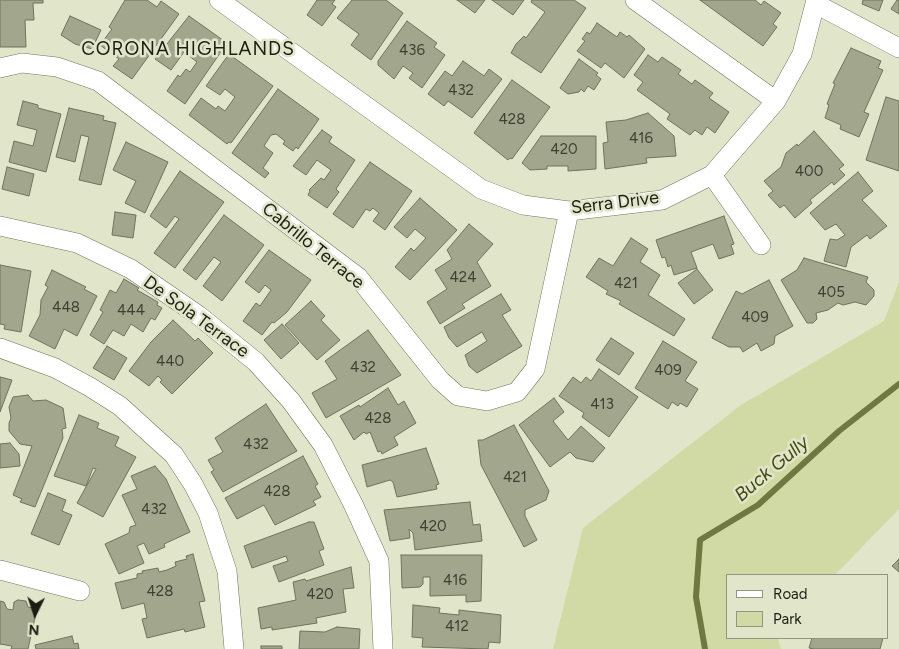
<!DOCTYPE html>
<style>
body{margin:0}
#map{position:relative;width:899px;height:649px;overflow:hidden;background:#e1e6ca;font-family:Figtree,sans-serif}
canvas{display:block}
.legend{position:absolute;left:726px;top:574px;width:162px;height:65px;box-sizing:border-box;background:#e1e6ca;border:1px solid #929681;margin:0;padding:6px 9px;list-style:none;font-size:15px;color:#1c1e14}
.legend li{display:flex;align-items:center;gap:10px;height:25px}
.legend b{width:25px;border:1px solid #929681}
.north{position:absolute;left:10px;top:589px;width:50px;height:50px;-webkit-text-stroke:4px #e1e6ca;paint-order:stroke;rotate:184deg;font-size:14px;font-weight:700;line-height:20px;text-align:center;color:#1c1e14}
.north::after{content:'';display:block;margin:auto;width:18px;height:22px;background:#1c1e14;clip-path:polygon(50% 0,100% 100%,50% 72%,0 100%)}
</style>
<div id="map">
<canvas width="899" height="649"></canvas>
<ul class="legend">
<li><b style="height:6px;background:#fff"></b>Road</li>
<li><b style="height:14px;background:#d1daa4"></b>Park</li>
</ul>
<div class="north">N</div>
</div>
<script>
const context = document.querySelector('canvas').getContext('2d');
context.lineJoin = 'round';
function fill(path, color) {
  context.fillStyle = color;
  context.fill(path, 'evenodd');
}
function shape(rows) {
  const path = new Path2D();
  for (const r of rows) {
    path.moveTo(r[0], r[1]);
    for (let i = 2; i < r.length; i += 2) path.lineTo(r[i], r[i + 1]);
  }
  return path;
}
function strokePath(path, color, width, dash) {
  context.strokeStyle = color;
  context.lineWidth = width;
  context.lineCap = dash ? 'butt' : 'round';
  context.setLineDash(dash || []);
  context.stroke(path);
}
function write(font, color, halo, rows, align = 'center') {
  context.font = font + ' Figtree,sans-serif';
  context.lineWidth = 5;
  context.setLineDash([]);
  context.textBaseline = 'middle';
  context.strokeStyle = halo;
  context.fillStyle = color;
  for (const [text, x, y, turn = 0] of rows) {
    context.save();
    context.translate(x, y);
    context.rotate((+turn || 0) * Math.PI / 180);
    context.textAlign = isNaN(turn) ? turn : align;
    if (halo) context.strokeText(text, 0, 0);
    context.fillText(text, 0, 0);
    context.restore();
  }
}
fill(shape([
 [899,282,899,509,835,575,728,575,728,638,778,638,781,649,553,649,583,528,741,405,884,321]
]), '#d1daa4');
strokePath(shape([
 [705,649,696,597,700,540,758,505,839,431,899,384]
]), '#707842', 6);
const building = shape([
 [0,0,43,0,43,3,33,3,34,20,25,20,26,47,0,47,0,0],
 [125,0,147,0,157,7,161,1,179,14,132,79,113,66,119,59,100,45,112,29,109,27,125,0],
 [317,0,335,0,332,4,336,7,322,26,307,15,317,0],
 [352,0,386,0,403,13,371,60,351,45,359,34,337,18,352,0],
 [457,0,485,0,475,13,457,0],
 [492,0,524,0,513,15,492,0],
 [532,0,574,0,586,8,541,73,511,53,516,44,524,36,526,38,545,12,531,2,532,0],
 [700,0,755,0,761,5,764,1,781,13,773,24,777,27,763,46,700,0],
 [863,0,883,0,879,11,862,4,863,0],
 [897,0,899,0,899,14,891,9,897,0],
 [70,16,101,30,92,49,75,44,61,35,70,16],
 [189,16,227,43,185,104,167,91,178,75,180,77,186,69,190,72,197,62,184,52,171,70,155,59,189,16],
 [407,21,437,43,434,47,445,55,422,88,409,78,413,73,403,66,394,79,378,65,378,61,407,21],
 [597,23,617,37,620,32,627,37,629,35,645,49,624,78,605,63,601,68,577,51,585,41,582,39,587,32,590,34,597,23],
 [851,48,881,61,878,68,883,70,864,112,869,114,859,137,840,129,841,125,825,118,829,105,827,104,835,84,833,83,851,48],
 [229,54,273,86,231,143,229,142,227,144,189,115,201,98,216,109,218,106,225,111,235,97,225,89,220,95,206,86,229,54],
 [648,55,658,62,662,57,681,70,678,74,692,84,695,80,713,93,709,98,729,112,715,133,707,127,702,135,695,130,690,135,667,119,670,114,637,90,643,82,634,75,648,55],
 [579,59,598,73,596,75,601,79,594,90,588,86,584,92,581,89,579,92,568,94,560,88,579,59],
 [463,61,484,76,489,69,502,79,472,118,448,101,444,106,428,94,445,71,452,76,463,61],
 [512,80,550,107,512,159,510,158,508,160,474,133,512,80],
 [278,89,319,119,298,149,296,147,293,151,283,144,285,141,276,134,271,135,264,146,273,153,263,168,269,173,265,178,232,153,278,89],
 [886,97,899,101,899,171,866,160,886,97],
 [23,101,38,105,38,108,61,114,46,172,9,162,14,141,33,146,37,130,17,125,23,101],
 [69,108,104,116,103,120,116,123,101,185,79,180,89,137,81,135,75,162,56,157,69,108],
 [648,113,674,136,676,156,646,158,647,163,605,169,603,143,608,142,606,122,626,120,648,113],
 [322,130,332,137,329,142,355,160,336,189,339,192,327,208,308,195,310,191,309,190,321,178,324,180,331,170,317,160,306,175,293,166,322,130],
 [814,131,844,165,839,169,845,175,834,185,832,182,810,200,812,203,795,218,784,205,780,208,768,195,773,191,764,181,781,167,786,153,797,144,798,146,814,131],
 [541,136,596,136,596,169,568,171,568,166,547,166,547,169,530,170,522,163,541,136],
 [126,142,168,162,145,213,125,203,136,181,113,170,126,142],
 [370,162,412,191,385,230,373,221,379,213,373,208,370,211,366,209,353,228,333,214,370,162],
 [7,167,34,174,29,196,2,189,7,167],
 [180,171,224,202,175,268,154,253,179,219,175,216,166,228,150,216,180,171],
 [858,172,873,191,862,200,887,226,870,239,867,235,851,247,846,267,824,261,830,239,837,240,845,235,836,224,825,230,810,213,858,172],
 [420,198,457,230,410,280,395,267,411,248,414,251,426,238,415,229,407,238,394,227,420,198],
 [115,212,136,215,133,238,112,235,115,212],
 [224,215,264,245,222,301,203,286,221,262,214,257,196,280,183,270,224,215],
 [724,216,734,244,731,245,734,254,719,259,713,244,691,252,697,268,674,275,671,265,668,267,665,257,662,258,656,240,724,216],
 [469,224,493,244,477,262,491,286,462,304,465,308,440,324,427,302,447,289,435,270,452,259,447,250,469,224],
 [631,238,648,249,640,262,660,275,648,295,685,319,674,336,619,304,621,301,606,294,608,291,586,277,599,258,613,266,631,238],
 [269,250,311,280,287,312,274,323,272,322,262,335,243,321,256,303,260,306,271,290,265,285,259,293,245,282,269,250],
 [804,258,868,277,866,282,874,290,874,296,866,305,855,302,843,305,838,303,828,310,816,313,817,319,813,323,807,323,781,280,797,270,804,258],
 [0,265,31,271,21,332,4,329,5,325,0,324,0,265],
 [697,269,713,290,694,304,678,283,697,269],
 [52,270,86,287,84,289,97,296,77,336,64,329,55,349,29,336,40,315,41,300,48,287,45,285,52,270],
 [124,279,139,288,137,290,158,302,157,305,162,308,155,320,151,318,143,332,131,324,124,336,113,330,104,344,90,335,103,312,100,310,110,290,116,293,124,279],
 [769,280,793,326,775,336,774,344,761,351,757,343,743,352,740,347,729,347,712,338,736,291,742,294,769,280],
 [501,294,511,310,502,315,522,346,477,373,469,366,465,355,487,341,482,332,457,347,449,338,444,327,501,294],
 [311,301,325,316,321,320,340,340,317,360,285,325,311,301],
 [173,320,195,341,198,338,213,353,172,394,160,382,162,380,158,376,149,386,129,371,151,342,173,320],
 [282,324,299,343,281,359,264,340,282,324],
 [368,330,401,375,326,418,312,393,337,379,325,361,368,330],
 [611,338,634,353,619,375,596,360,611,338],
 [663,341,697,362,685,381,698,389,687,407,680,403,678,406,672,402,668,409,635,388,663,341],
 [107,346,127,358,114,380,93,368,107,346],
 [599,369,638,397,609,437,582,417,584,413,559,396,573,377,581,383,586,377,591,381,599,369],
 [0,377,12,380,0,412,0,377],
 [388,388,398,405,404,401,416,423,394,437,398,445,382,454,381,451,378,452,370,432,366,434,364,432,354,440,340,416,359,405,360,407,388,388],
 [28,395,33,401,46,400,63,408,66,428,62,429,63,438,35,507,20,502,22,499,13,495,32,446,20,444,9,431,9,423,11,418,9,407,13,397,28,395],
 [554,398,564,412,553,421,568,440,581,426,605,448,593,462,576,458,570,452,550,467,519,425,554,398],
 [266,404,297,451,223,492,211,472,214,470,208,460,223,452,215,438,266,404],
 [79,415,99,423,97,428,119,437,115,446,136,457,103,517,77,503,96,469,93,468,86,486,54,476,79,415],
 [514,425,549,491,546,500,525,510,525,516,537,540,524,547,481,465,478,440,483,440,514,425],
 [10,443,19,454,20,466,0,468,0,444,10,443],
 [426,448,439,484,436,485,437,489,397,497,393,482,390,480,367,487,362,465,426,448],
 [303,456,318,484,315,486,321,497,313,501,316,505,275,525,264,505,237,519,225,498,303,456],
 [155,466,166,479,190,532,164,544,165,547,149,554,144,543,137,546,144,563,119,574,105,544,129,533,130,527,136,525,122,495,137,489,131,476,155,466],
 [48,493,66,500,62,511,72,515,59,545,31,534,48,493],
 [470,502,473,525,480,524,482,541,415,550,413,533,409,529,410,538,390,541,384,510,470,502],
 [309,522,314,522,324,549,319,551,324,565,279,582,273,566,288,561,286,556,252,568,244,546,309,522],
 [193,554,205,601,199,602,205,627,185,632,184,629,147,638,142,619,147,618,144,603,122,609,115,583,137,578,137,574,143,573,142,571,158,568,159,572,167,570,176,566,175,562,187,559,186,556,193,554],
 [401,555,482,555,481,601,466,602,466,595,430,596,430,577,423,577,423,584,420,587,402,588,401,555],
 [899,559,899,572,892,566,899,559],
 [351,567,354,588,343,589,346,612,316,618,317,623,272,630,272,627,261,629,258,608,296,600,293,582,305,579,306,581,351,567],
 [18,600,26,601,28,607,37,609,28,649,11,649,12,646,0,644,0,601,4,602,7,609,13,610,14,602,18,600],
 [413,605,440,608,439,613,459,615,459,610,501,615,500,643,489,642,488,649,422,647,423,638,412,637,413,605],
 [337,627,360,629,359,649,299,649,300,631,325,632,337,627],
 [72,636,74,644,78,643,79,649,36,649,35,645,72,636],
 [812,638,883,638,880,649,814,649,809,648,812,638],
 [261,646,282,646,282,649,261,649,261,646]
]);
fill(building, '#a2a68c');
strokePath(building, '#6e735a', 1);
const minor = shape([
 [219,0,481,189,523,205,569,211,662,200,712,175,776,101,802,54,816,0],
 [635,0,776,101],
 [816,4,899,48],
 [0,68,22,63,57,67,98,81,358,277,440,380,458,396,487,401,517,392,535,369,569,211],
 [712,175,761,245],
 [0,226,77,243,131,269,198,315,256,362,291,401,323,445,354,506,379,561,383,649],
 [0,348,55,368,90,387,120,406,174,455,193,484,208,513,227,571,234,649],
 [0,570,80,591]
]);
strokePath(minor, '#72765d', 20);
strokePath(minor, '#fff', 19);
write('15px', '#3e4032', null, [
 ["436",412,51],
 ["432",461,91],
 ["428",512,120],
 ["416",641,139],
 ["420",564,150],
 ["400",809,172],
 ["424",463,278],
 ["421",626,284],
 ["405",831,293],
 ["448",66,308],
 ["444",131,311],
 ["409",755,318],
 ["440",170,362],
 ["432",363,368],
 ["409",668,371],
 ["413",602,405],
 ["428",378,419],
 ["432",256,445],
 ["421",515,478],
 ["428",277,492],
 ["432",154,510],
 ["420",433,527],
 ["416",455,581],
 ["428",160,592],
 ["420",320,595],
 ["412",457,627]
]);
write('18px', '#1c1e14', '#e1e6ca', [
 ["Serra Drive",615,203,-7],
 ["Cabrillo Terrace",313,246,39],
 ["De Sola Terrace",196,317,36]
]);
context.letterSpacing = '1px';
write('19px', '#1c1e14', '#e1e6ca', [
 ["CORONA HIGHLANDS",188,49]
]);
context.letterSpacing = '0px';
write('italic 19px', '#434911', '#e1e6ca', [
 ["Buck Gully",772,469,-40]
]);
</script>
